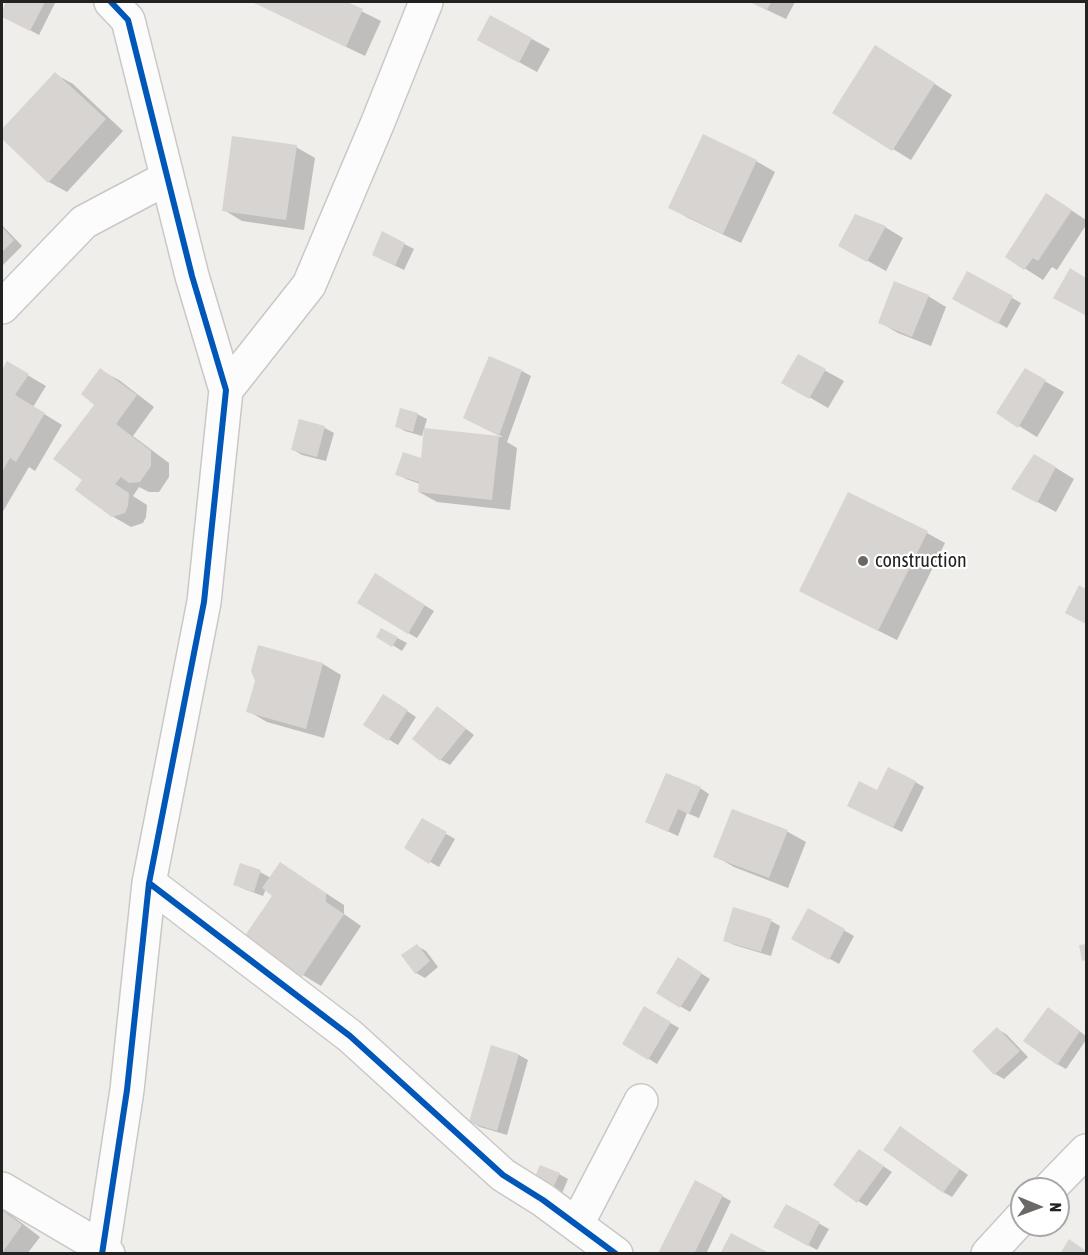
<!DOCTYPE html>
<style>
body{margin:0}
#map{position:relative;width:1088px;height:1255px;overflow:hidden;background:#f0eeeb;font-family:"Asap Condensed",sans-serif}
canvas{display:block}
.frame{position:absolute;inset:0;border:3px solid #222;pointer-events:none}
.north{position:absolute;left:1010px;top:1177px;width:60px;height:60px;box-sizing:border-box;background:#fff;border:2px solid #a7a7a7;border-radius:50%;rotate:91deg;font-size:16px;font-weight:700;line-height:24px;text-align:center;color:#222}
.north::after{content:'';display:block;margin:auto;width:21px;height:27px;background:#6a6968;clip-path:polygon(50% 0,100% 100%,50% 72%,0 100%)}
</style>
<div id="map">
<canvas width="1088" height="1255"></canvas>
<div class="frame"></div>
<div class="north">N</div>
</div>
<script>
const context = document.querySelector('canvas').getContext('2d');
context.lineJoin = 'round';
function fill(path, color) {
  context.fillStyle = color;
  context.fill(path, 'evenodd');
}
function shape(rows) {
  const path = new Path2D();
  for (const r of rows) {
    path.moveTo(r[0], r[1]);
    for (let i = 2; i < r.length; i += 2) path.lineTo(r[i], r[i + 1]);
  }
  return path;
}
function strokePath(path, color, width, dash) {
  context.strokeStyle = color;
  context.lineWidth = width;
  context.lineCap = dash ? 'butt' : 'round';
  context.setLineDash(dash || []);
  context.stroke(path);
}
function write(font, color, halo, rows, align = 'center') {
  context.font = font + ' "Asap Condensed",sans-serif';
  context.lineWidth = 4.5;
  context.setLineDash([]);
  context.textBaseline = 'middle';
  context.strokeStyle = halo;
  context.fillStyle = color;
  for (const [text, x, y, turn = 0] of rows) {
    context.save();
    context.translate(x, y);
    context.rotate((+turn || 0) * Math.PI / 180);
    context.textAlign = isNaN(turn) ? turn : align;
    if (halo) context.strokeText(text, 0, 0);
    context.fillText(text, 0, 0);
    context.restore();
  }
}
fill(shape([
 [8,2,52,2,55,3,39,35,2,15],
 [255,2,343,2,381,21,365,56,272,11],
 [750,2,795,2,786,19],
 [532,39,550,49,537,72,497,50],
 [894,58,952,95,911,160,834,113],
 [55,74,73,84,123,131,67,192,49,182,2,137,2,132],
 [296,147,315,158,304,230,242,221,224,210],
 [756,161,775,172,741,243,688,218,670,207],
 [1065,206,1086,220,1086,225,1057,270,1052,267,1043,280,1007,257],
 [2,225,22,246,2,266],
 [885,227,903,238,886,271,859,256],
 [383,233,414,249,404,270,383,260],
 [1070,270,1086,279,1086,315,1056,297],
 [968,273,1021,303,1007,328,954,298],
 [928,296,946,307,931,346,898,333,879,322],
 [799,356,844,381,828,408,783,382],
 [7,363,46,386,33,407,62,425,35,471,29,467,2,513,2,373],
 [100,370,119,380,154,407,133,436,169,463,169,477,159,492,149,492,139,487,133,496,147,505,146,517,143,523,131,527,112,516,84,480],
 [1025,370,1064,392,1037,437,998,413],
 [522,371,531,376,507,442,517,448,510,510,437,502,419,492,420,484,406,479,397,474,422,460,426,430,503,437,474,423],
 [417,414,427,419,422,436,405,431,396,426],
 [325,428,334,433,326,461,302,455,292,449],
 [1053,466,1074,479,1056,512,1032,499],
 [927,533,945,543,897,640,819,601,801,591],
 [384,580,434,611,417,638,408,633],
 [382,630,407,643,402,651,378,636],
 [259,647,323,664,341,675,324,738,267,722,248,711,257,681],
 [392,701,416,717,398,745,365,725],
 [437,708,446,713,474,735,450,765,441,760,414,738],
 [915,782,924,787,902,832,858,811,878,792],
 [700,788,709,794,699,818,687,813,678,836,647,822],
 [732,811,788,832,806,842,788,888,734,867,715,856],
 [422,820,455,839,439,867,406,848],
 [281,864,344,905,344,914,361,926,321,986,303,975,274,895,266,889,263,896,244,889,235,884,260,872,271,878],
 [808,910,854,936,839,964,793,938],
 [771,921,780,926,771,956,734,945,724,940],
 [417,946,426,951,438,967,425,978,416,973],
 [678,959,710,979,690,1012,658,993],
 [644,1008,679,1028,657,1064,624,1043],
 [1057,1014,1086,1036,1086,1040,1066,1069,1057,1064],
 [997,1029,1006,1034,1028,1057,1004,1079,995,1074],
 [492,1047,519,1055,528,1060,507,1135,480,1127,471,1122],
 [909,1133,968,1175,952,1197,943,1192],
 [868,1156,892,1172,867,1206,858,1201],
 [559,1174,568,1179,560,1198,542,1190],
 [696,1182,731,1201,706,1254,663,1254],
 [787,1206,829,1229,817,1250,775,1227],
 [2,1208,40,1237,27,1254,2,1254]
]), '#0003');
fill(shape([
 [6,2,45,2,30,31,2,17,2,11],
 [252,2,347,2,363,9,346,47],
 [750,2,771,2,767,10],
 [490,15,532,38,519,63,477,40],
 [875,45,935,83,892,151,832,113],
 [55,72,106,119,48,183,2,139,2,129],
 [703,134,757,160,723,234,668,208],
 [232,136,297,145,286,220,222,211],
 [1046,193,1072,210,1038,261,1033,258,1024,270,1005,257],
 [855,214,886,226,867,262,838,246],
 [2,227,14,240,2,252],
 [382,231,405,243,395,266,372,255],
 [1070,268,1086,278,1086,311,1085,315,1053,298],
 [967,271,1013,296,998,324,952,299],
 [894,281,929,295,912,337,878,323],
 [798,354,826,369,809,399,781,383],
 [489,356,522,370,499,436,463,418],
 [7,361,29,374,15,395,45,413,16,462,10,458,2,472,2,370],
 [100,368,137,395,116,424,151,451,151,466,140,482,129,483,121,477,115,484,129,493,128,506,125,513,112,517,75,490,82,480,53,459,94,405,81,394],
 [1025,368,1046,380,1018,428,996,413],
 [400,408,418,413,413,432,395,427],
 [299,419,325,426,317,457,291,450],
 [424,428,499,436,492,500,418,492,419,482,395,475,403,452,421,458],
 [1034,454,1056,467,1037,503,1011,489],
 [848,492,928,531,878,631,799,591],
 [375,573,425,605,408,634,357,603],
 [1079,585,1086,589,1086,624,1065,613],
 [381,628,398,637,392,647,376,637],
 [258,645,323,663,306,729,246,712,255,681,251,671],
 [383,694,408,710,388,741,363,725],
 [437,706,466,729,440,761,412,739],
 [888,767,916,781,893,828,847,806,859,781,877,790],
 [666,773,701,787,689,814,678,809,668,832,645,822],
 [732,809,788,830,769,878,713,857],
 [422,818,447,832,429,864,404,848],
 [280,862,326,893,326,902,344,914,302,977,244,937,272,896,262,888],
 [240,863,261,870,254,892,233,885],
 [733,907,772,919,761,952,723,941],
 [808,908,845,929,829,960,791,939],
 [417,944,430,961,415,974,401,955],
 [1086,944,1086,960,1082,961,1079,945],
 [678,957,702,973,680,1008,656,993],
 [644,1006,671,1022,648,1060,622,1044],
 [1048,1007,1080,1031,1057,1065,1023,1041],
 [997,1027,1020,1051,994,1075,972,1051],
 [491,1045,519,1054,497,1131,469,1122],
 [900,1126,960,1169,943,1193,883,1150],
 [859,1149,884,1166,857,1203,833,1185],
 [540,1165,560,1173,550,1194,531,1186],
 [695,1180,723,1195,694,1254,660,1254,658,1253],
 [786,1204,820,1222,808,1246,773,1227],
 [2,1210,22,1225,2,1253],
 [731,1233,771,1254,720,1254],
 [1069,1239,1086,1251,1086,1254,1060,1254]
]), '#d7d4d2');
const minor = shape([
 [2,307,84,222,167,178],
 [226,390,309,285,378,122,426,2],
 [149,883,350,1036,503,1175,543,1200,616,1254],
 [2,1189,104,1249,108,1254],
 [1049,1189,1086,1151],
 [577,1224,641,1101],
 [102,1254,127,1090,149,883,204,602,226,390,192,276,128,20,111,2],
 [988,1254,1022,1217]
]);
strokePath(minor, '#c9c8c7', 36);
strokePath(minor, '#fdfcfc', 33);
strokePath(shape([
 [149,883,350,1036,503,1175,543,1200,616,1254],
 [102,1254,127,1090,149,883,204,602,226,390,192,276,128,20,111,2]
]), '#0057b8', 6);
for (const [x, y, r, color] of [
 [863,561,6,"#6a6968"]
]) {
  const dot = new Path2D();
  dot.arc(x, y, r, 0, 2 * Math.PI);
  context.fillStyle = color;
  context.fill(dot);
  strokePath(dot, '#fff', 2);
}
write('20px', '#222', '#fff', [
 ["construction",875,561]
], 'left');
</script>
